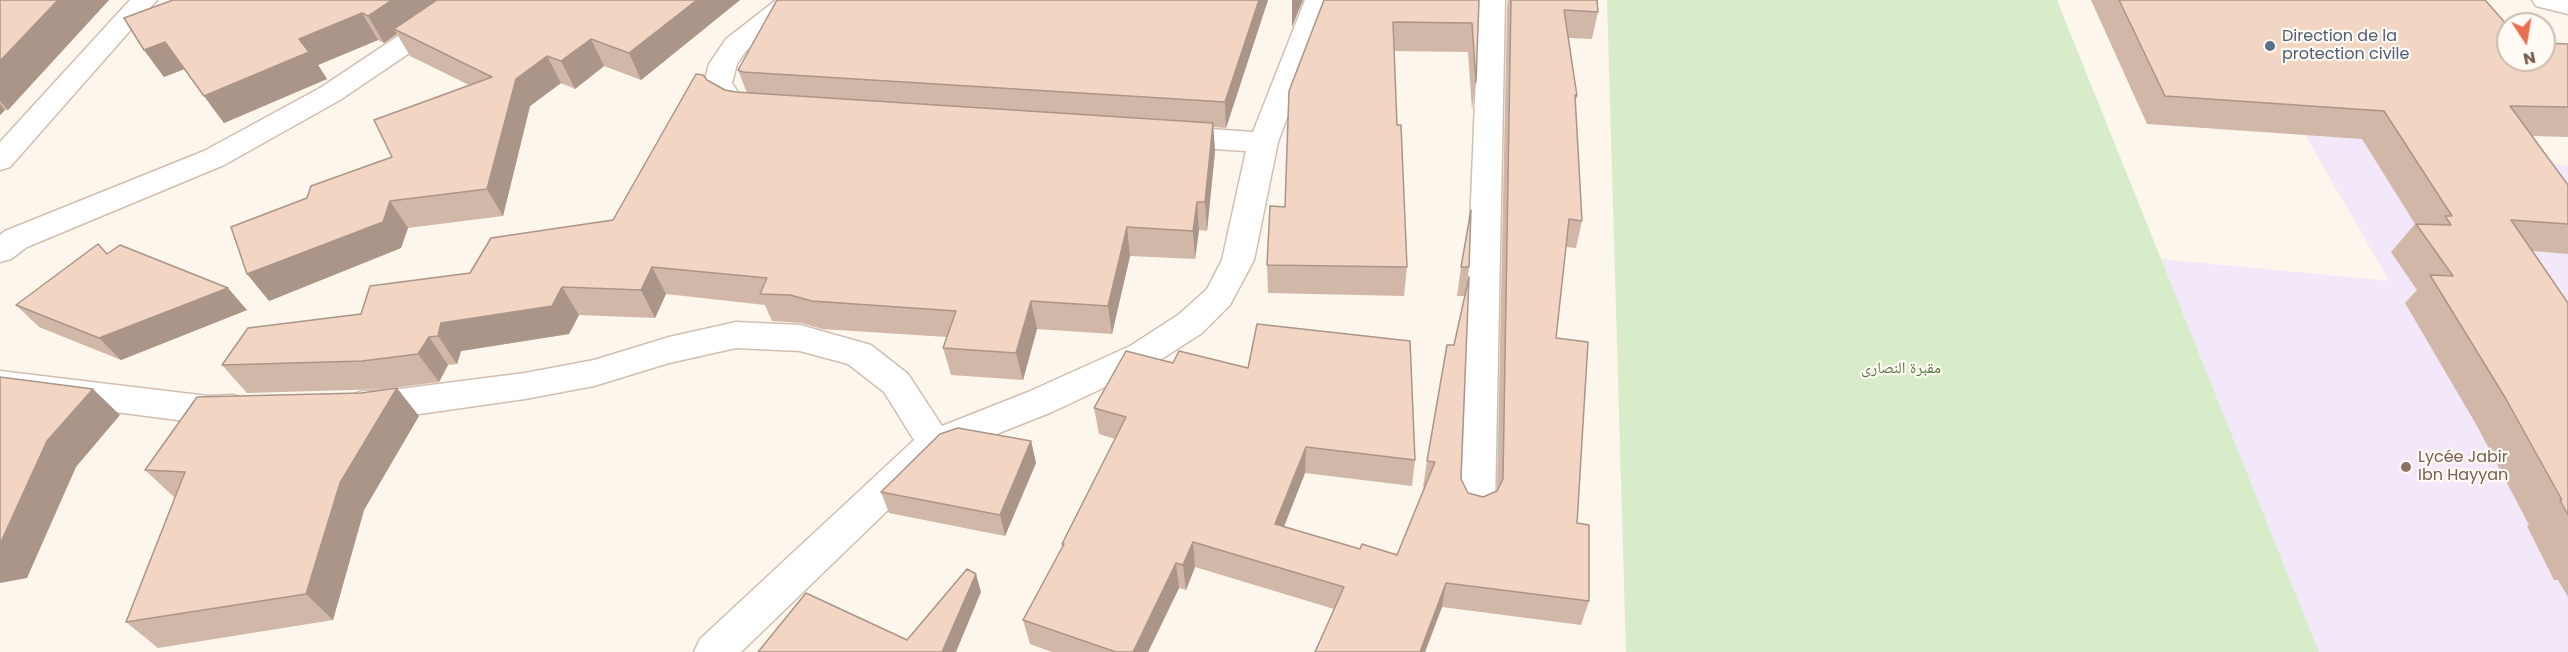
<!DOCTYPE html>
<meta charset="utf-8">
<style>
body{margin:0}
#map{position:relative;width:2568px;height:652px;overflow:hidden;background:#fdf6ec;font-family:Poppins,sans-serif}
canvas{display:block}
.north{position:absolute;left:2496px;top:12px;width:60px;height:60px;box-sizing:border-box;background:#fffaf3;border:2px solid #cabbb1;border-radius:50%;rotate:168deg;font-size:16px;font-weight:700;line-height:24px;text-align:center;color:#7a5c4d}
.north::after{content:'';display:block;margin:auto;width:21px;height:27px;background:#e76f51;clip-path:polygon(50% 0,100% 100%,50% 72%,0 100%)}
</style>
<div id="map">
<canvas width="2568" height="652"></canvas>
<div class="north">N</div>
</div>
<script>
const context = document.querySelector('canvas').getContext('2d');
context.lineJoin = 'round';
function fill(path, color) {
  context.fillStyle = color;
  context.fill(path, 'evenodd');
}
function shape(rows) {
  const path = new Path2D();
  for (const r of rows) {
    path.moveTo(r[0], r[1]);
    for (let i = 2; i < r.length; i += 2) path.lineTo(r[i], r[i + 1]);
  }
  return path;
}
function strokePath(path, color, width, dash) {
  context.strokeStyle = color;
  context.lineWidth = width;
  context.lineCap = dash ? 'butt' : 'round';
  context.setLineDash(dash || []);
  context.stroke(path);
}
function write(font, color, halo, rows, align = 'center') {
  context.font = font + ' Poppins,"Noto Naskh Arabic",sans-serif';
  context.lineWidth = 4.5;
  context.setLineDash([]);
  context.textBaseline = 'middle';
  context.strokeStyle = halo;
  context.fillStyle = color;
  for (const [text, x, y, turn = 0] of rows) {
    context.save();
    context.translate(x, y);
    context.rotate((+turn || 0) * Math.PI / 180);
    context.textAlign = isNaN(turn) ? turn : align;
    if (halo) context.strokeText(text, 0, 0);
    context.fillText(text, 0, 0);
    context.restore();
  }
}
fill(shape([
 [2293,114,2568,166,2568,652,2319,652,2161,259,2389,281]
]), '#f3e8fa');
fill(shape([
 [1607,0,2057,0,2319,652,1626,652]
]), '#d8ecc9');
const street = shape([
 [130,0,157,0,10,167,0,170,0,142,130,0],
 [452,0,483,0,479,6,340,100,224,165,27,247,11,259,0,262,0,235,5,231,204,151,320,88,452,0],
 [776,0,805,0,746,51,737,64,732,83,739,94,764,102,768,109,764,116,754,118,737,116,719,106,704,83,709,64,726,39,776,0],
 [1305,0,1331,0,1278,142,1254,260,1230,305,1202,333,1154,364,1052,412,946,454,741,652,694,652,700,639,914,440,884,392,848,364,800,351,736,348,669,363,594,386,525,399,384,419,363,419,351,415,346,405,351,395,363,391,384,391,525,373,594,360,669,337,736,322,800,325,871,345,908,374,942,426,1028,392,1130,346,1178,315,1207,289,1222,260,1246,151,1168,146,1158,143,1153,136,1158,129,1168,126,1253,132,1305,0],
 [1479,0,1505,0,1495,505,1490,516,1477,520,1464,516,1459,505,1479,0],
 [2532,0,2568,0,2568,14,2536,6,2532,0],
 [0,371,208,396,233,395,245,399,250,409,245,419,233,423,208,424,0,397,0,371]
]);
strokePath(street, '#d1beb0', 3);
fill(street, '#fff');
fill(shape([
 [0,0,109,0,8,110,5,110,0,115],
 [740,0,641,80,604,66,575,89,561,83,530,106,503,216,408,228,401,248,269,301,307,198,392,157,469,85,410,56,397,34,384,43,378,40,318,65,327,79,224,123,184,69,164,77,144,50,124,18],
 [777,0,1268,0,1226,128,1213,127,1215,151,1207,231,1199,230,1195,259,1130,256,1112,334,1037,329,1023,380,951,375,943,348,947,337,822,329,801,323,772,321,765,305,666,294,655,318,579,315,569,334,461,351,457,364,448,365,439,382,384,389,247,393,222,365,613,220,707,80,725,90,747,93,738,70],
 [1324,0,1479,0,1476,82,1472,110,1468,52,1394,51,1397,125,1407,267,1404,296,1268,293,1267,265,1285,207],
 [1508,0,1597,0,1598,12,1592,39,1569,38,1577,96,1575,105,1582,221,1576,248,1566,247,1556,338,1577,523,1589,601,1581,625,1442,607,1425,652,1315,652,1334,609,1195,567,1186,590,1179,588,1148,652,1052,652,1030,644,1023,620,1063,547,1062,544,1115,439,1099,434,1094,408,1415,460,1412,486,1305,473,1284,527,1360,549,1397,555,1425,487,1423,487,1427,461,1454,345,1465,296,1457,296,1461,267,1469,267,1466,291,1461,479,1468,493,1483,497,1497,491,1507,8],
 [2091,0,2485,0,2508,60,2568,44,2568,137,2532,136,2568,185,2568,254,2532,251,2568,303,2568,597,2558,580,2554,580,2527,526,2529,525,2477,426,2405,303,2417,290,2391,252,2415,224,2362,139,2147,124],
 [107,254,247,310,121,360,39,327,16,305],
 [419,416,364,510,333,620,158,648,126,622,175,498,145,470],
 [1031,441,1036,463,1005,536,889,513,881,492]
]), '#d1b7a8');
fill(shape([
 [58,0,109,0,8,110,0,101,0,61],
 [392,0,448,0,394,29,397,34,384,43,368,16],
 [697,0,740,0,641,80,629,53],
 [1259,0,1268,0,1226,128,1225,102],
 [1292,0,1303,0,1292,27],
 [362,13,378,40,318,65,327,79,224,123,204,96,299,39],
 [591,39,604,66,575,89,561,61],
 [165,42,185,69,164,77,144,50],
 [547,56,561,83,530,106,503,216,487,189,516,79],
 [0,104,5,110,0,115],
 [1213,123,1215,151,1207,231,1205,202],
 [390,201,408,228,401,248,269,301,247,274],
 [1197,202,1199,230,1195,259,1193,231],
 [1127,227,1130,256,1112,334,1108,306],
 [652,267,666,294,655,318,641,290],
 [562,287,579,315,569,334,461,351,457,364,438,336,441,323],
 [228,288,247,310,121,360,99,338],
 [1031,301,1037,329,1023,380,1016,353],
 [429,337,448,365,439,382,418,354],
 [397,388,419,416,364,510,333,620,306,594,340,483],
 [93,389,120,415,76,467,27,578,0,583,0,544,47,441],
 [1031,441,1036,463,1005,536,1000,515],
 [1306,447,1305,473,1275,549,1275,524],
 [1193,542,1195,567,1186,590,1183,565],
 [1176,563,1179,588,1148,652,1133,652],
 [976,574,981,592,956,652,942,652],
 [1446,583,1442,607,1425,652,1420,652]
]), '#aa9588');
const building = shape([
 [0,0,58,0,0,61,0,0],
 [173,0,392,0,368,16,362,13,299,39,309,52,204,96,165,42,144,50,124,18,173,0],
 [437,0,697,0,629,53,591,39,561,61,547,56,516,79,487,189,390,201,383,222,247,274,231,227,307,198,311,186,392,157,374,120,492,77,394,29,437,0],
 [777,0,1259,0,1225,102,743,72,738,70,777,0],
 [1324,0,1479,0,1476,82,1472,23,1393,22,1397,125,1401,125,1407,267,1267,265,1270,206,1285,207,1289,91,1324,0],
 [1511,0,1597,0,1598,12,1564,10,1577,96,1575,95,1582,221,1569,219,1556,338,1588,342,1577,523,1589,525,1589,601,1446,583,1420,652,1315,652,1344,587,1193,542,1183,565,1176,563,1133,652,1116,652,1023,620,1064,544,1062,544,1126,417,1094,408,1126,351,1173,363,1179,351,1248,368,1257,324,1410,341,1415,460,1306,447,1275,524,1360,549,1362,544,1397,555,1435,462,1427,461,1447,345,1454,345,1469,277,1461,479,1468,493,1483,497,1497,491,1503,479,1511,0],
 [2119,0,2485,0,2508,26,2508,60,2544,60,2544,43,2568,44,2568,107,2510,106,2568,185,2568,224,2511,220,2568,303,2568,515,2560,500,2562,500,2506,399,2430,275,2453,276,2416,224,2451,225,2445,216,2452,216,2384,111,2165,96,2119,0],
 [696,74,703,75,707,80,725,90,736,92,1213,123,1205,202,1197,202,1193,231,1127,227,1108,306,1031,301,1016,353,943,348,956,311,812,301,790,295,760,294,767,278,652,267,641,290,562,287,552,306,441,323,438,336,429,337,418,354,362,361,222,365,248,328,361,314,370,286,470,273,491,238,613,220,696,74],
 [1471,210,1469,267,1461,267,1471,210],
 [98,244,107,254,120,245,228,288,99,338,16,305,98,244],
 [0,377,93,389,47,441,0,544,0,377],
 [397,388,340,483,306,594,126,622,185,472,145,470,197,397,361,393,397,388],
 [958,428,1031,441,1000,515,881,492,940,434,958,428],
 [967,569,976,574,942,652,758,652,806,593,907,640,967,569]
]);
fill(building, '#f3d5c3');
strokePath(building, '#aa9588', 1.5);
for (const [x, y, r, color] of [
 [2270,46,6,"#5c6f8a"],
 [2406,467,6,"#8d6e63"]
]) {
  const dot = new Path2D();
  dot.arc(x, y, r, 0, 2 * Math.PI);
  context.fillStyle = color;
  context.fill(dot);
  strokePath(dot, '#fffaf3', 2);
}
write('16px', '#4e5e75', '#fffaf3', [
 ["Direction de la",2282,37],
 ["protection civile",2282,55]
], 'left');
write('16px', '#537a41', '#fffaf3', [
 ["مقبرة النصارى",1901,369]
]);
write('16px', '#785e54', '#fffaf3', [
 ["Lycée Jabir",2418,458],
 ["Ibn Hayyan",2418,476]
], 'left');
</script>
